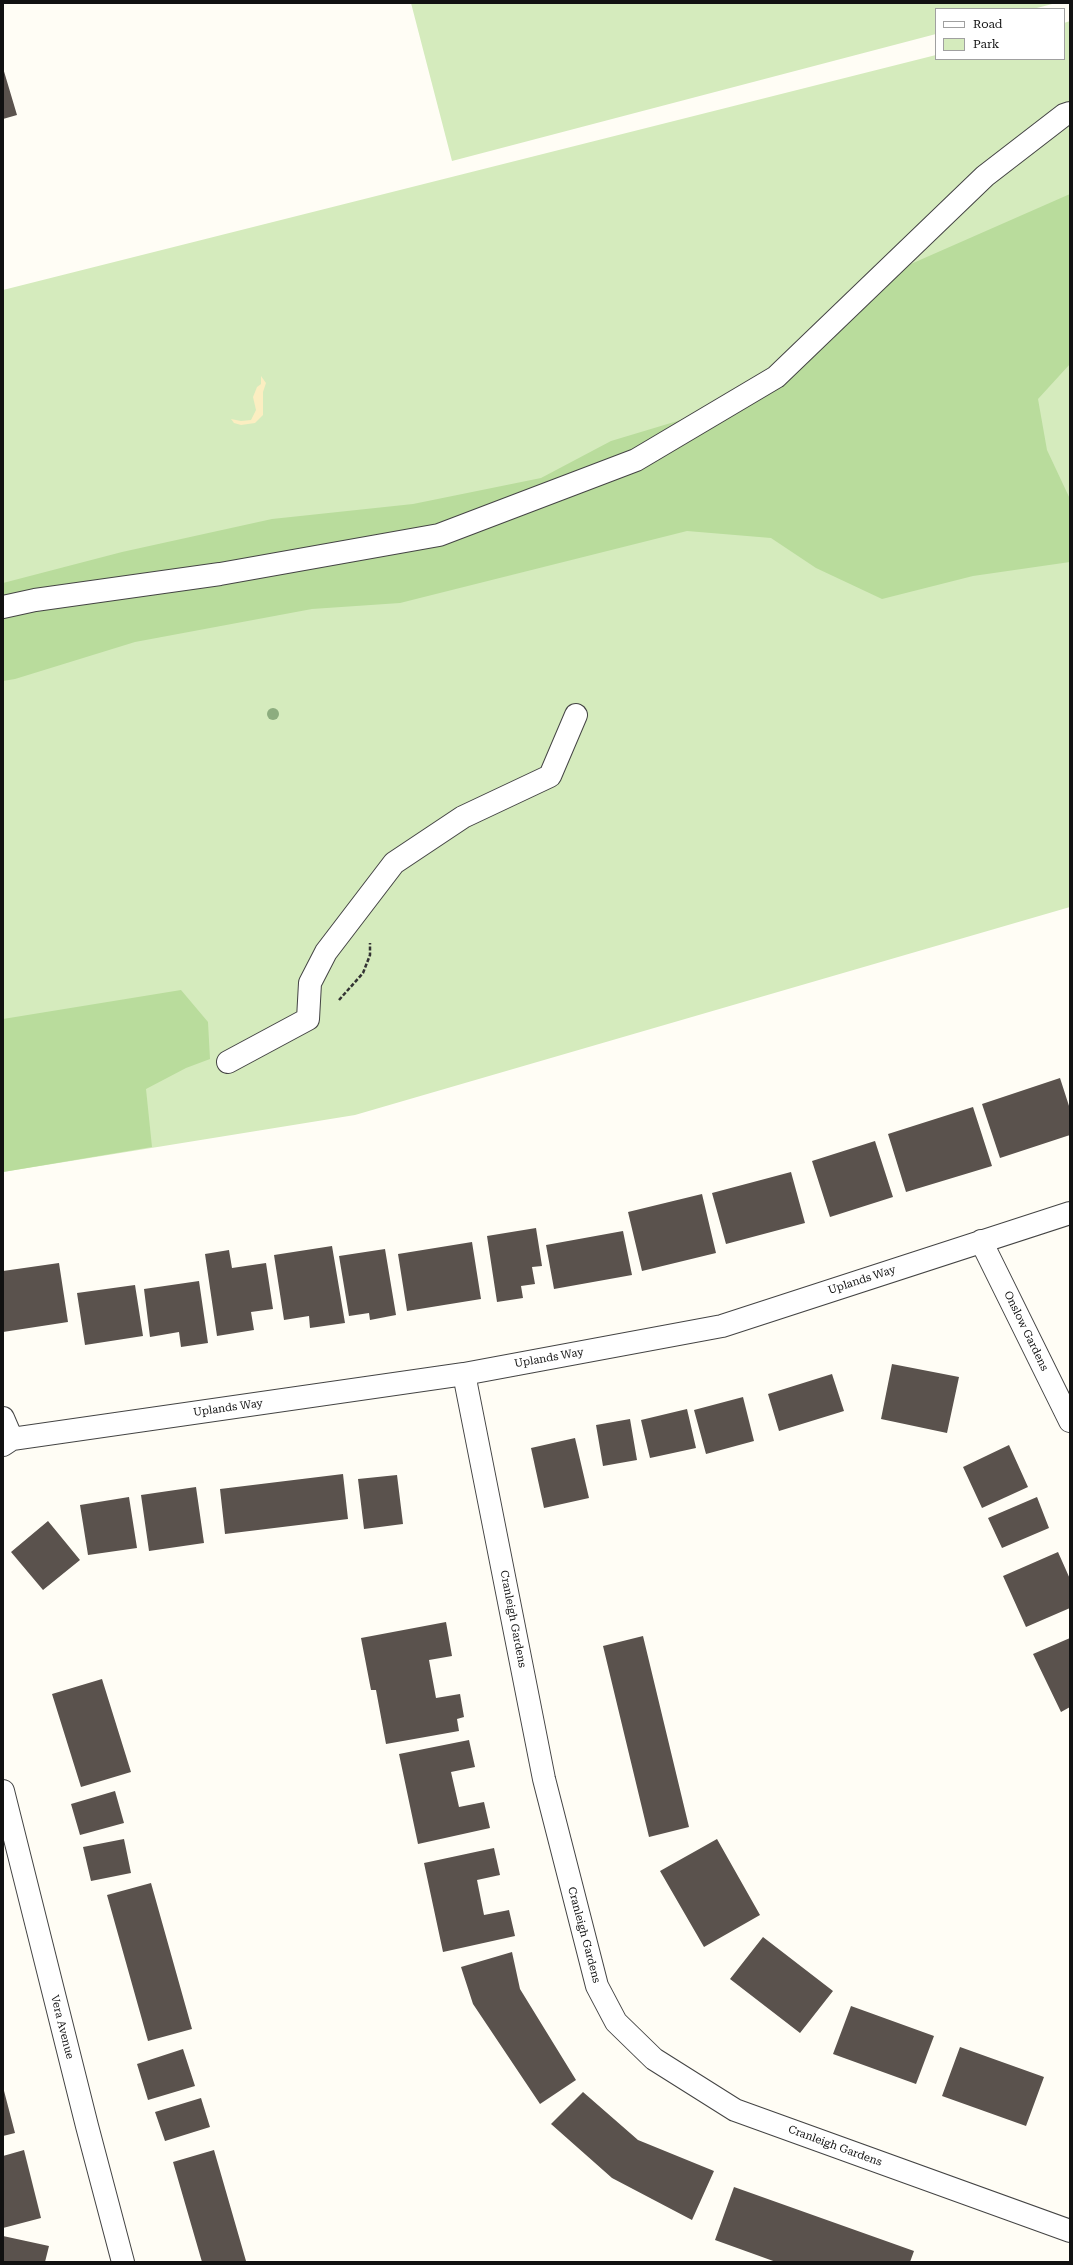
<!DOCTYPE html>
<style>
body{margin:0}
#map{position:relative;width:1073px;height:2265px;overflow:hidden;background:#fffdf5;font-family:"Roboto Serif",serif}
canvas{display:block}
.frame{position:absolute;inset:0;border:4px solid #111;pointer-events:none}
.legend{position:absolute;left:935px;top:8px;width:130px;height:52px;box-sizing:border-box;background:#fff;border:1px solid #a0a0a0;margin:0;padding:5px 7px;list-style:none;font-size:12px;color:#111}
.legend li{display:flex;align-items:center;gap:8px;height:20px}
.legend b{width:20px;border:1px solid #a0a0a0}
</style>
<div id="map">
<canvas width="1073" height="2265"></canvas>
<div class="frame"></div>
<ul class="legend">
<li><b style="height:5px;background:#fff"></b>Road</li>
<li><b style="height:11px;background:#d5ebbd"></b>Park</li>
</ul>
</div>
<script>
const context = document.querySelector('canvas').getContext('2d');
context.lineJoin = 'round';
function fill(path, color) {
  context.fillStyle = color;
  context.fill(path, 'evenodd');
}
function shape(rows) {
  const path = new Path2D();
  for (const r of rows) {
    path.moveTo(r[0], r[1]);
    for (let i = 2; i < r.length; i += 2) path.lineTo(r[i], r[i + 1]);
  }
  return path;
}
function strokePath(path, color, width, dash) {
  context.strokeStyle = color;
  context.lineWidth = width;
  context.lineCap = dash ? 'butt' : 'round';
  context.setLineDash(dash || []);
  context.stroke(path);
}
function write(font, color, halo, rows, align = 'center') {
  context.font = font + ' "Roboto Serif",serif';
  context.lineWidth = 4;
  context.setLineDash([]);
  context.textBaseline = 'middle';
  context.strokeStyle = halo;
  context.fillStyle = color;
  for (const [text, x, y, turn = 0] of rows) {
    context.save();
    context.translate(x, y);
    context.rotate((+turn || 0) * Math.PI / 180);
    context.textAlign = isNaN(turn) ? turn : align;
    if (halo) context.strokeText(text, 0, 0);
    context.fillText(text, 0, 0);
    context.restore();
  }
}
fill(shape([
 [411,3,1056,3,1033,9,936,9,936,34,452,161],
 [1070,21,1070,907,355,1115,3,1172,3,290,936,55,936,59,1064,59,1064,23]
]), '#d5ebbd');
fill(shape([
 [1070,194,1070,364,1038,399,1047,450,1070,499,1070,562,973,576,882,599,816,568,771,538,687,531,400,603,312,609,135,642,15,679,3,681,3,583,122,552,272,519,413,504,541,478,611,441,734,404,832,339,904,267],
 [181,990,208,1022,210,1059,186,1068,146,1089,152,1147,3,1172,3,1019]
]), '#b9dc9c');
fill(shape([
 [261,376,266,383,263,392,263,415,255,423,241,425,234,423,231,419,241,421,251,420,256,410,253,397,257,387,261,384]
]), '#fbeec1');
fill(shape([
 [3,68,17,115,3,119],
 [1060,1078,1070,1109,1070,1135,1000,1158,982,1104],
 [973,1107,992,1166,906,1192,888,1134],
 [875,1141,893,1197,830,1217,812,1161],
 [791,1172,805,1223,726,1244,712,1193],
 [702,1194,716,1253,642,1271,628,1212],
 [536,1228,542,1266,532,1267,535,1284,521,1286,523,1298,497,1302,487,1236],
 [623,1231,632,1275,554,1289,546,1245],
 [472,1242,481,1299,407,1311,398,1254],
 [332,1246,345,1323,310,1328,309,1316,284,1320,274,1255],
 [385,1249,396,1315,370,1320,369,1313,349,1316,339,1256],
 [229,1250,232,1268,266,1263,273,1309,251,1312,254,1330,217,1336,205,1254],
 [59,1263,68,1322,3,1332,3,1271],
 [199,1281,208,1343,181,1347,179,1332,150,1337,144,1289],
 [135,1285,143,1336,85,1345,77,1293],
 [892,1364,959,1377,947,1433,881,1419],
 [832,1374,844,1411,779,1431,768,1394],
 [743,1397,754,1441,706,1454,694,1410],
 [687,1409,696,1448,650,1458,641,1420],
 [630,1419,637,1460,603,1466,596,1425],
 [575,1438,589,1498,544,1508,531,1448],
 [1009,1445,1028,1487,982,1508,963,1467],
 [343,1474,348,1519,225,1534,220,1489],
 [397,1475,403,1524,364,1529,358,1479],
 [196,1487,204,1543,149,1551,141,1495],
 [129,1497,137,1548,88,1555,80,1505],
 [1037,1497,1049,1528,1002,1548,988,1518],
 [48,1521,80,1560,43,1590,11,1552],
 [1058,1552,1070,1579,1070,1608,1026,1627,1003,1576],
 [446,1622,452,1656,429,1660,436,1698,460,1694,464,1717,457,1719,459,1731,386,1744,376,1690,371,1690,361,1638],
 [643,1636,689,1827,649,1837,603,1646],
 [1070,1638,1070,1707,1061,1712,1033,1654],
 [102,1679,131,1772,81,1787,52,1694],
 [469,1740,475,1767,451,1772,459,1807,484,1802,490,1828,418,1844,399,1754],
 [115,1791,124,1823,80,1835,71,1804],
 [124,1839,131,1873,91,1881,83,1847],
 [717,1839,760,1915,704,1947,660,1871],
 [494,1848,500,1875,477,1880,484,1915,509,1910,515,1936,443,1952,424,1863],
 [151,1883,192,2029,148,2041,107,1895],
 [763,1937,833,1991,800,2033,730,1979],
 [512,1952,520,1989,576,2080,540,2104,473,2004,461,1967],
 [851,2006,934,2036,916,2084,833,2054],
 [960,2047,1044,2077,1026,2126,942,2096],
 [183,2049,195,2086,148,2100,137,2064],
 [3,2087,15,2133,3,2136],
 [583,2092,638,2140,714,2171,692,2220,612,2178,551,2124],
 [201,2098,210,2127,165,2141,155,2112],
 [24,2150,41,2218,3,2228,3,2156],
 [214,2150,246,2261,243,2262,202,2262,173,2162],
 [734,2187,914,2251,910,2262,776,2262,715,2240],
 [3,2236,49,2246,45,2262,3,2262]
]), '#5a524d');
const minor = shape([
 [3,607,35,600,220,574,439,535,636,460,776,377,985,176,1064,115,1070,113],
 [228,1062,308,1019,310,983,326,952,394,863,463,817,550,776,576,715],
 [981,1241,1070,1421],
 [464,1374,544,1779,597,1986,616,2022,654,2059,735,2110,1070,2231],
 [3,1418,12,1439],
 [3,1445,12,1439,464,1374,722,1326,1070,1213],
 [3,1791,87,2126,123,2262]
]);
strokePath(minor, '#444', 24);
strokePath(shape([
 [339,1000,363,973,370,955,370,943]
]), '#333', 2.5, [4, 2]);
strokePath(minor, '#fff', 22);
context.fillStyle = '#8dad7f';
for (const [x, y] of [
 [273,714]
]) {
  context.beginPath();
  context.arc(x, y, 6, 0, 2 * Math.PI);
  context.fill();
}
write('11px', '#111', '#fff', [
 ["Uplands Way",862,1280,-18],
 ["Onslow Gardens",1026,1331,64],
 ["Uplands Way",549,1358,-10],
 ["Uplands Way",228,1408,-8],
 ["Cranleigh Gardens",513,1619,79],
 ["Cranleigh Gardens",584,1935,75],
 ["Vera Avenue",62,2027,76],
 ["Cranleigh Gardens",835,2146,20]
]);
</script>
